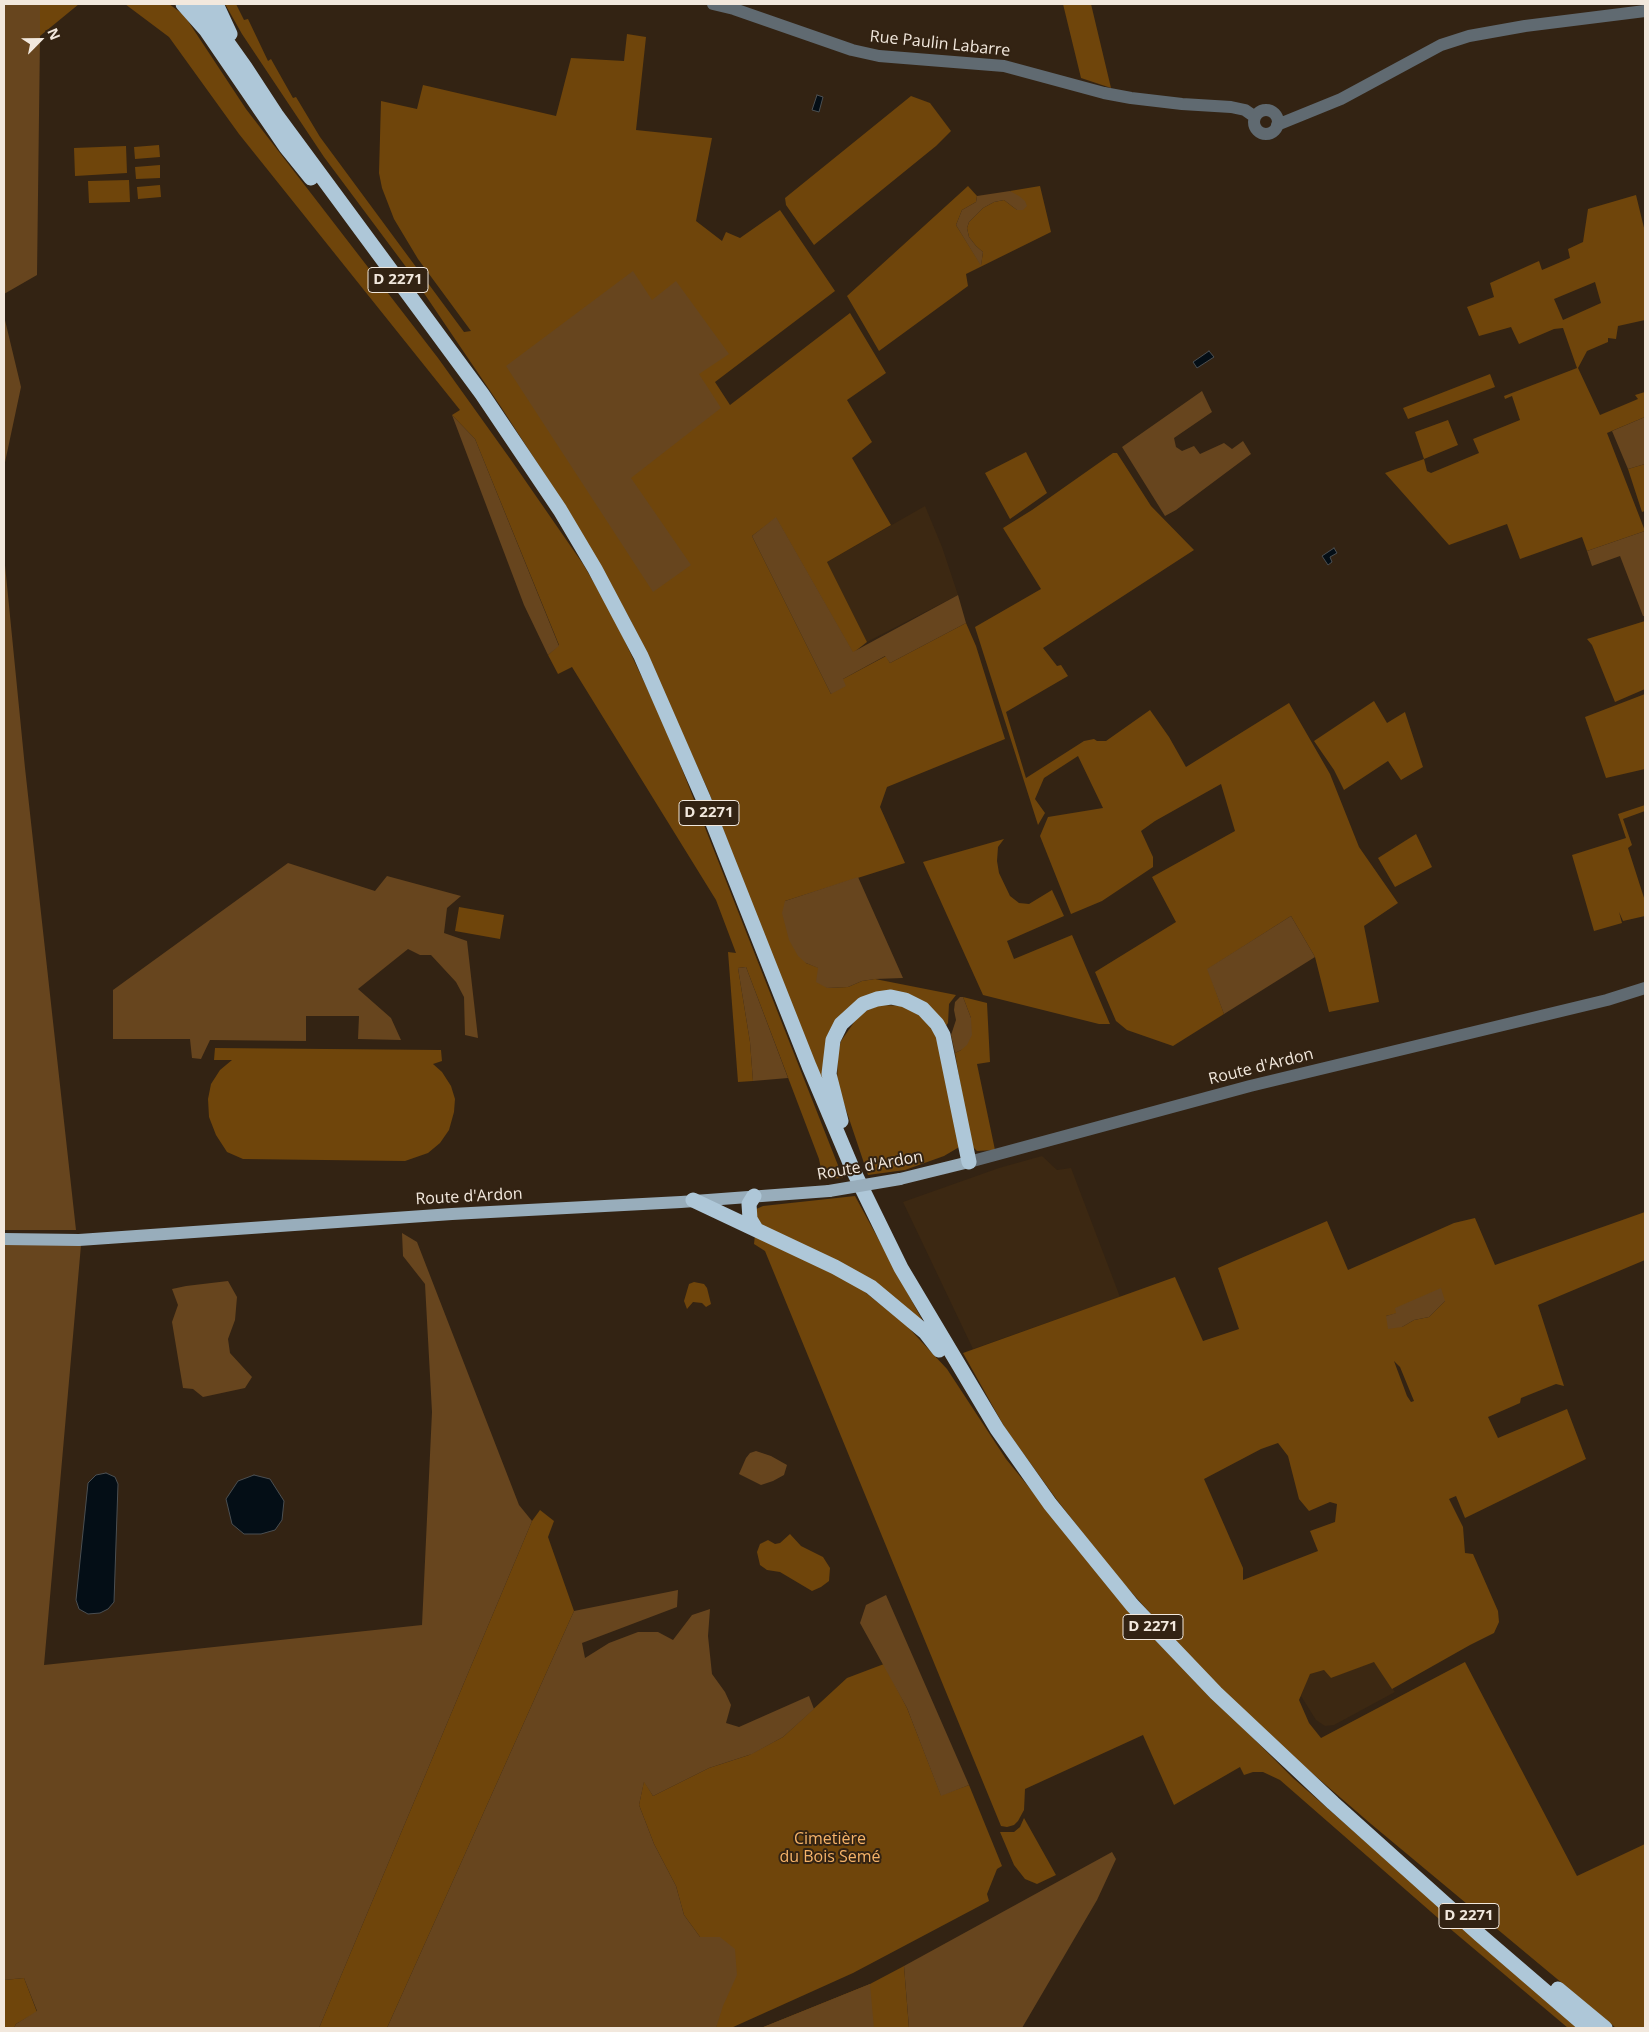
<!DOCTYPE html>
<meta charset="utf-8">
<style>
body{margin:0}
#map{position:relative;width:1649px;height:2032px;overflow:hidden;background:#332313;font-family:"Open Sans",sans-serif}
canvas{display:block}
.frame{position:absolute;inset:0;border:5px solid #f2e8dd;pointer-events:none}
.north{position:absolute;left:15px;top:15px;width:50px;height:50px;-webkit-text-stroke:4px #332313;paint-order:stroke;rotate:67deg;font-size:14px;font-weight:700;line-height:20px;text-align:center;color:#f2e8dd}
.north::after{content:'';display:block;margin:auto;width:18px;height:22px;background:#f2e8dd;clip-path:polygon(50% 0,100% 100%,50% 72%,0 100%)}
</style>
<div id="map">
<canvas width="1649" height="2032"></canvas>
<div class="frame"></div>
<div class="north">N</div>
</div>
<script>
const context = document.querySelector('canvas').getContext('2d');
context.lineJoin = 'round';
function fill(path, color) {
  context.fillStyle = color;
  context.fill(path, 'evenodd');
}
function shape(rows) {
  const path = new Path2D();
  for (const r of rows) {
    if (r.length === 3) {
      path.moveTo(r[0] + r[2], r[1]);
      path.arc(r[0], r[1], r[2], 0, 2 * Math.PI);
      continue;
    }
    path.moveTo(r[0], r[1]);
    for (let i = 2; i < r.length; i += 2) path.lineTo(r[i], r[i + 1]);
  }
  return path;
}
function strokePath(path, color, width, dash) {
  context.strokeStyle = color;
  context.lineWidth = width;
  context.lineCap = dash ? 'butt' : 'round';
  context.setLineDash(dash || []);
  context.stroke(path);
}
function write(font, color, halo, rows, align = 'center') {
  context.font = font + ' "Open Sans",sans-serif';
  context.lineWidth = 4;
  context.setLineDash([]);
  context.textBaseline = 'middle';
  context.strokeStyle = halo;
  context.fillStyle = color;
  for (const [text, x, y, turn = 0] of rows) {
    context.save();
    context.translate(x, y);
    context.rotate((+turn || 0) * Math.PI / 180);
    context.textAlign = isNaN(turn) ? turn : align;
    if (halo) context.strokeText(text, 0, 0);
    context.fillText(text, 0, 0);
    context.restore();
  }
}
fill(shape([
 [925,506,942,547,958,595,867,642,827,562],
 [1042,1156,1057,1170,1071,1168,1120,1297,973,1349,903,1202,999,1168],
 [1374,1661,1395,1692,1334,1725,1325,1726,1316,1720,1301,1696,1309,1674,1324,1670,1331,1678]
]), '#3c2812');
fill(shape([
 [40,4,79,4,40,36],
 [125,4,169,4,184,15,246,109,438,358,511,460,583,564,611,612,665,726,843,1178,823,1179,819,1159,746,967,738,968,750,1042,753,1081,738,1082,728,952,736,953,716,900,572,667,558,674,548,655,559,645,475,439,452,415,460,410,239,134,169,37],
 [225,4,236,4,244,20,248,19,268,61,271,59,293,98,296,97,320,137,464,332,471,331,418,259,394,219,382,188,379,173,381,101,417,109,423,85,556,116,571,58,624,61,627,34,646,37,636,130,712,138,696,221,722,241,726,232,740,238,780,210,835,291,715,382,730,405,850,313,886,373,847,400,872,442,852,458,891,525,827,562,867,642,853,653,776,518,752,536,831,694,843,679,886,656,890,663,966,623,976,646,1005,739,887,787,880,807,905,863,785,901,806,963,819,968,827,988,848,987,862,981,875,979,956,995,949,1004,948,1023,946,1026,920,1001,850,1008,823,1089,708,790,631,621,571,515,501,407,409,271,324,157,242,34],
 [1063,4,1091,4,1111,88,1081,78],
 [911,96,930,103,951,131,936,146,814,245,786,205,785,198],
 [159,145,160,157,135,159,134,147],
 [126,146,127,173,75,176,74,148],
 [160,165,160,178,136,179,135,167],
 [129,180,130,202,89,203,88,181],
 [160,185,161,197,138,199,137,187],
 [968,186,977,196,976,202,962,210,956,225,981,265,983,252,976,246,969,237,967,228,969,222,983,208,994,202,1004,200,1017,210,1013,194,1010,191,1040,186,1051,232,966,274,968,286,879,351,847,296],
 [1636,195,1645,232,1645,320,1618,326,1616,339,1608,338,1608,342,1587,351,1578,368,1600,415,1638,399,1635,395,1645,392,1645,417,1607,433,1645,531,1587,551,1582,537,1520,559,1507,524,1449,545,1385,473,1424,459,1415,432,1448,420,1458,445,1424,459,1427,471,1431,473,1479,453,1473,439,1520,420,1512,396,1505,399,1504,396,1577,368,1563,328,1554,329,1519,344,1511,327,1479,336,1467,307,1494,297,1490,283,1539,261,1542,270,1570,258,1568,249,1583,242,1588,209],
 [1595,282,1601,303,1563,320,1554,299],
 [1490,374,1495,387,1408,419,1403,408],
 [1026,452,1047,493,1010,519,985,473],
 [1113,453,1117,453,1151,506,1194,550,1043,648,1057,666,1061,665,1068,676,1006,712,1026,778,1084,741,1094,739,1097,741,1106,741,1150,710,1169,737,1186,767,1289,703,1330,774,1359,847,1398,903,1364,926,1379,1002,1329,1012,1315,957,1291,916,1208,969,1224,1014,1173,1046,1127,1030,1116,1021,1095,972,1176,922,1152,877,1235,831,1221,784,1155,821,1141,831,1153,857,1153,867,1102,901,1071,914,1040,836,1048,817,1103,808,1078,756,1044,778,1035,799,1045,813,1038,825,975,627,1041,589,1003,528,1032,510],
 [1645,464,1645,511,1642,512,1628,469],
 [1645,621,1645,689,1615,702,1592,645,1587,639],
 [1645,694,1645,769,1606,778,1585,717],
 [1374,701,1387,723,1405,712,1423,767,1401,780,1388,761,1344,790,1334,770,1314,741],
 [1645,805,1645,811,1623,819,1632,845,1628,848,1645,901,1645,916,1623,921,1619,912,1622,923,1594,931,1572,855,1626,838,1618,814],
 [1416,834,1432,867,1395,887,1378,858],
 [1004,839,998,847,997,861,999,873,1010,896,1019,903,1029,904,1052,890,1064,916,1007,941,1014,959,1072,935,1110,1024,1099,1024,983,995,923,862],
 [459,907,504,915,500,939,455,931],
 [963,997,987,1003,990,1062,977,1064,995,1150,977,1151,971,1145,955,1053,961,1050,971,1018],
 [880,1005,904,1006,927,1020,940,1043,961,1146,944,1156,905,1170,868,1175,837,1083,838,1052,841,1041,857,1018,863,1012],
 [215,1048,441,1050,442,1061,433,1064,442,1072,451,1086,455,1099,454,1112,449,1130,440,1143,428,1153,405,1161,243,1159,227,1152,216,1135,209,1117,208,1099,211,1084,220,1070,232,1060,214,1060],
 [855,1196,926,1327,758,1224,754,1210,763,1206],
 [1645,1212,1645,1260,1538,1305,1564,1386,1556,1384,1521,1398,1520,1403,1488,1417,1498,1438,1567,1409,1586,1459,1465,1518,1456,1496,1449,1499,1463,1527,1465,1553,1473,1554,1498,1611,1499,1622,1494,1633,1470,1645,1392,1689,1374,1662,1331,1678,1324,1670,1310,1674,1299,1700,1309,1723,1321,1738,1465,1662,1577,1876,1645,1844,1645,2028,1616,2028,1371,1824,1283,1748,1226,1694,1176,1642,1116,1575,1057,1500,1005,1428,963,1353,1175,1277,1203,1341,1239,1329,1218,1268,1327,1221,1348,1270,1454,1223,1475,1218,1495,1265],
 [1445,1301,1429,1317,1414,1320,1402,1327,1386,1316],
 [1394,1361,1400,1367,1414,1401,1411,1402,1407,1396],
 [1278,1443,1288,1456,1299,1499,1309,1511,1330,1502,1337,1504,1335,1522,1310,1531,1318,1551,1243,1580,1243,1568,1204,1479,1261,1449],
 [755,1235,855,1284,906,1325,947,1369,1006,1459,1146,1631,1293,1778,1578,2028,1568,2028,1454,1932,1280,1780,1263,1772,1253,1772,1244,1775,1240,1767,1174,1805,1143,1735,1025,1789,1024,1810,1018,1821,1014,1825,1007,1827,1001,1826,765,1251,754,1244],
 [694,1282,704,1284,707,1288,711,1304,706,1307,702,1303,693,1302,687,1309,684,1301,689,1284],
 [540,1510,554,1521,548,1537,574,1611,387,2028,319,2028,532,1521],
 [790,1534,801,1546,823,1557,830,1568,829,1581,821,1587,812,1591,780,1572,767,1570,760,1565,757,1552,760,1544,768,1540,775,1544,780,1543],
 [884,1664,907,1708,941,1795,969,1785,1002,1866,997,1869,987,1894,989,1901,853,1973,731,2028,716,2028,720,1937,700,1937,684,1915,676,1886,654,1844,639,1805,644,1781,653,1796,709,1768,749,1755,783,1737,847,1678],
 [1024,1818,1056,1875,1037,1884,1025,1879,1014,1865,1000,1832,1014,1832,1020,1827],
 [904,1966,909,2028,761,2028,870,1984],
 [24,1978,37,2012,16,2024,14,2028,4,2028,4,1980]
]), '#6f450b');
fill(shape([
 [4,4,40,4,40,36,37,275,4,294],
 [1010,191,1019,196,1025,201,1027,206,1023,210,1017,210,1004,200,994,202,983,208,969,222,967,228,969,237,976,246,983,252,981,266,956,225,962,210,976,202,977,196],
 [633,271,652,300,676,281,729,354,699,374,721,408,631,478,691,565,653,592,506,366],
 [4,316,21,387,4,467],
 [1202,391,1212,412,1174,438,1176,447,1182,451,1194,446,1200,454,1224,443,1232,449,1243,441,1251,454,1176,510,1165,516,1122,447],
 [452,415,475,439,559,646,548,655,524,605],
 [1645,417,1645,464,1628,469,1612,431],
 [776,517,853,652,958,595,966,623,890,663,885,656,843,679,846,686,831,694,752,536],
 [1645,531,1645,616,1643,616,1620,556,1592,566,1587,551],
 [4,555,25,768,76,1230,4,1230],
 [288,863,375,891,387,876,461,896,447,908,444,933,467,941,478,1038,465,1035,464,997,456,982,431,955,420,955,408,949,358,989,391,1018,401,1040,358,1039,359,1016,306,1016,306,1041,210,1040,201,1059,192,1058,190,1039,113,1039,113,990],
 [858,877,903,978,875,979,862,981,848,987,827,988,816,982,818,968,806,963,798,956,789,940,782,913,785,901],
 [1291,916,1315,957,1224,1014,1207,969],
 [746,967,788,1078,753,1081,750,1042,738,968],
 [960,997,963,997,971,1018,972,1035,967,1045,961,1050,955,1053,951,1035,956,1020,954,1010,955,1002],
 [402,1233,417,1242,519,1505,532,1521,319,2028,14,2028,16,2024,37,2011,24,1978,4,1980,4,1245,81,1245,44,1665,422,1625,432,1412,425,1284,403,1256],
 [228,1281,237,1297,235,1320,228,1339,230,1353,252,1377,245,1388,203,1397,193,1389,183,1388,172,1322,178,1305,172,1289,186,1286],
 [1441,1288,1445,1301,1429,1317,1414,1320,1402,1327,1388,1329,1386,1316,1396,1313,1395,1308],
 [756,1451,771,1456,787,1465,784,1475,773,1481,761,1485,739,1474,746,1458,750,1453],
 [678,1590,677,1607,582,1643,585,1658,609,1643,638,1632,658,1632,673,1640,692,1615,710,1609,708,1636,712,1674,725,1692,731,1705,726,1723,739,1727,809,1696,814,1709,783,1737,752,1754,709,1768,653,1796,644,1782,639,1805,654,1844,676,1886,684,1915,700,1937,720,1937,735,1949,737,1975,723,2006,716,2028,387,2028,574,1611],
 [886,1595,969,1785,941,1796,907,1708,860,1623,866,1605],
 [1112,1852,1116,1859,1097,1900,1022,2028,909,2028,904,1966],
 [870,1984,874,2028,761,2028]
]), '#67451e');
const water = shape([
 [817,95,823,97,819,112,812,110,817,95],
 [1209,351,1214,357,1197,368,1193,362,1209,351],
 [1334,548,1337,553,1330,557,1332,562,1328,565,1322,556,1334,548],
 [106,1473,115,1477,118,1484,114,1602,108,1609,100,1613,88,1614,79,1609,76,1600,88,1483,96,1475,106,1473],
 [254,1475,270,1479,284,1501,282,1520,275,1530,261,1534,244,1534,232,1524,226,1499,238,1481,254,1475]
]);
fill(water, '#040e16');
strokePath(water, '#4b4f52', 1);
strokePath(shape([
 [713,4,734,9,852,50,879,56,1004,66,1104,93,1131,98,1182,104,1231,107,1245,110,1255,117],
 [1266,122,12],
 [1277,125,1341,99,1441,45,1469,36,1525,26,1645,11],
 [969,1162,1250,1086,1607,1000,1645,988]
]), '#606a71', 12);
strokePath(shape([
 [900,1179,969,1162],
 [4,1239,79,1240,452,1214,681,1202,829,1191]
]), '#98adbb', 12);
strokePath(shape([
 [183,4,206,30,286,147,311,178],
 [200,4,245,67,277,116,482,394,560,510,595,569,641,656,703,798,809,1066,853,1170,901,1268,997,1429,1050,1504,1132,1605,1216,1693,1333,1803,1480,1935,1588,2028],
 [216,4,230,34],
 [841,1121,829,1074,833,1040,841,1024,863,1004,877,999,891,997,905,1000,923,1009,937,1024,943,1035,969,1162],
 [754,1196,749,1204,750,1219,756,1229],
 [693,1200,835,1267,871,1287,925,1332,939,1350],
 [1558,1989,1605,2028]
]), '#aec7d8', 15);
strokePath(shape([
 [829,1191,900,1179]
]), '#98adbb', 12);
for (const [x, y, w] of [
 [398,280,60],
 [709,813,60],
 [1153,1627,60],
 [1469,1916,60]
]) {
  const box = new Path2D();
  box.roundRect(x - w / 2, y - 12.5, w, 25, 4);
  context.fillStyle = '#332313';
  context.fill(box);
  strokePath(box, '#f2e8dd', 1);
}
write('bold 15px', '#f2e8dd', null, [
 ["D 2271",398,280],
 ["D 2271",709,813],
 ["D 2271",1153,1627],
 ["D 2271",1469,1916]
]);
write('16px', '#f2e8dd', '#332313', [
 ["Rue Paulin Labarre",940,44,6],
 ["Route d'Ardon",1261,1067,-14],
 ["Route d'Ardon",870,1166,-10],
 ["Route d'Ardon",469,1197,-3]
]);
write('16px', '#f6b369', '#332313', [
 ["Cimetière",830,1839],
 ["du Bois Semé",830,1857]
]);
</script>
